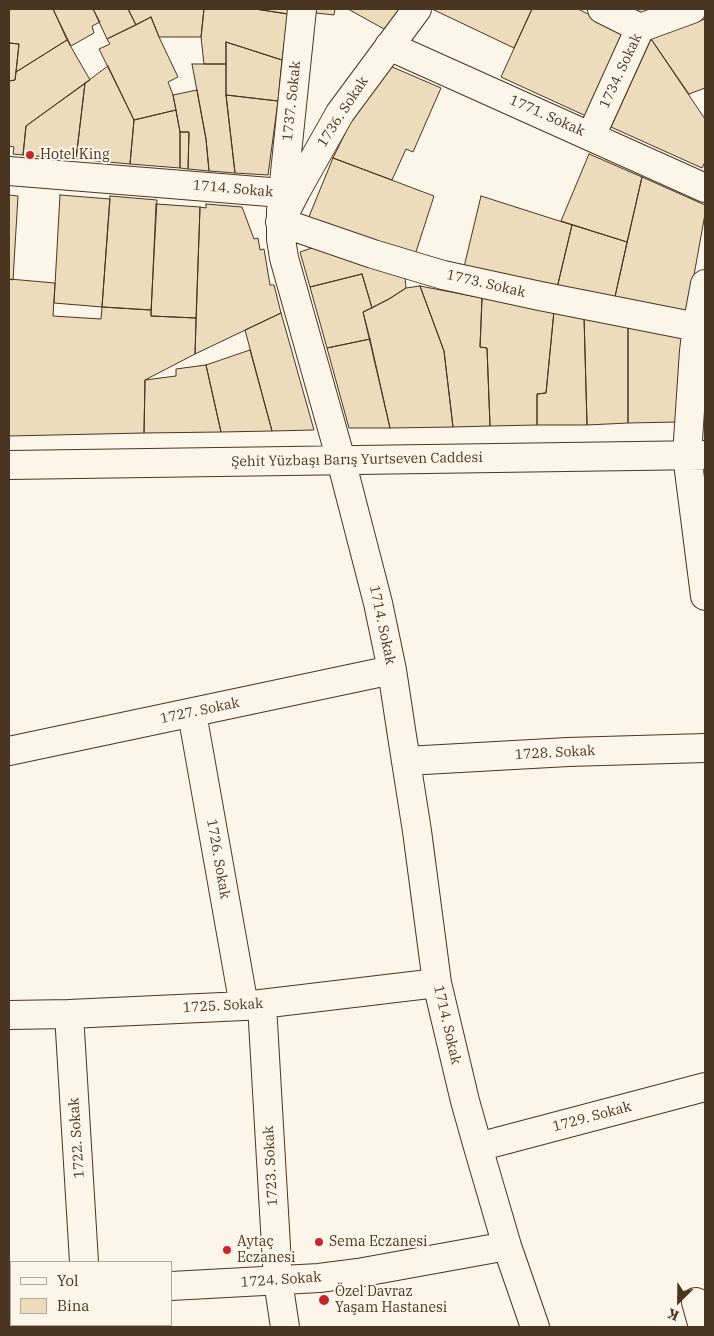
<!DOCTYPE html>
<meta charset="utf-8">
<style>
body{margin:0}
#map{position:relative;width:714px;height:1336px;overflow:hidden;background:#fbf6e9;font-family:"IBM Plex Serif",serif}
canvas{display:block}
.frame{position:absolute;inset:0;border:10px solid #4a3520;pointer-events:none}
.legend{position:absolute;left:10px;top:1261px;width:162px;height:65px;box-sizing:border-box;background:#fbf6e9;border:1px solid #b4a999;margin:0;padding:6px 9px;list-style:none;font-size:15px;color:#4a3520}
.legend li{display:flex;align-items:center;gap:10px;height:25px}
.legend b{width:25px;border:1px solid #b4a999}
.north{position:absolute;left:654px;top:1276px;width:50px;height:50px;-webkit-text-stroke:4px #fbf6e9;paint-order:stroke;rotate:203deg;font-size:14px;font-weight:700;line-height:20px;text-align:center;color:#4a3520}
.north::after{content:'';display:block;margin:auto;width:18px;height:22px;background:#4a3520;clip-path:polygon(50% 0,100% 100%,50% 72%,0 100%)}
</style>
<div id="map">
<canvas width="714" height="1336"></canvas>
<div class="frame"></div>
<ul class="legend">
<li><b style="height:6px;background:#fbf6e9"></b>Yol</li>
<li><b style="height:14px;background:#ecdcbc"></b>Bina</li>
</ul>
<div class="north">K</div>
</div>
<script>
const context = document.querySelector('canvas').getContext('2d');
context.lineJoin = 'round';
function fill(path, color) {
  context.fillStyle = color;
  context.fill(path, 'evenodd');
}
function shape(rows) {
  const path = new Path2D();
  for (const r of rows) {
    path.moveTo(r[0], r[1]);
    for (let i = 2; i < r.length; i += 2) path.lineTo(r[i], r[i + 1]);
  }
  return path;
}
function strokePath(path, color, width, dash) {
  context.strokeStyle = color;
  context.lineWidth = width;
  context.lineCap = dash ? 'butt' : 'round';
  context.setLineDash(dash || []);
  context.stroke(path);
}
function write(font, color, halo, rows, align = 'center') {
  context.font = font + ' "IBM Plex Serif",serif';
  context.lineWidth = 4;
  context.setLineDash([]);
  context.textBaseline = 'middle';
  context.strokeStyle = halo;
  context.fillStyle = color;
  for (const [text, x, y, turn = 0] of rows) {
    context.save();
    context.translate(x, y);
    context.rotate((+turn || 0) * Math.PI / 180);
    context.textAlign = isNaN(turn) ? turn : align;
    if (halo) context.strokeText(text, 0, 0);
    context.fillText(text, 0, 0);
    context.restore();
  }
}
const building = shape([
 [9,9,53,9,67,40,16,72,19,44,9,43,9,9],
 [53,9,93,9,100,22,92,26,94,33,71,46,53,9],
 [93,9,128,9,136,25,107,39,93,9],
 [128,9,204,9,201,37,159,37,151,17,136,25,128,9],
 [204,9,255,9,288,14,282,60,226,42,226,64,204,64,201,37,204,9],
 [255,9,289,9,288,14,255,9],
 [316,9,335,9,334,15,316,13,316,9],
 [348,9,400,9,384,29,348,9],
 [432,9,532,9,514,48,432,9],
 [532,9,578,9,624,32,586,116,501,77,532,9],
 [628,9,659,9,642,16,628,9],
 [151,17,159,37,178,77,168,82,173,95,176,110,134,120,99,49,110,44,107,39,151,17],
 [705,19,705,88,689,94,651,39,705,19],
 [651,39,705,119,705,162,702,168,611,127,651,39],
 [67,40,90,80,26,126,23,155,13,154,14,147,9,146,9,81,15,80,16,72,67,40],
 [226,42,282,60,278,101,226,95,226,42],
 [9,43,19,44,15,80,9,81,9,43],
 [192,64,226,64,226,95,235,173,209,171,206,139,192,64],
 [108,66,134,120,130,164,76,159,85,83,108,66],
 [390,66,441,88,413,152,406,149,392,180,333,158,358,107,390,66],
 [85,83,76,159,23,155,26,126,85,83],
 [197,90,206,139,209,171,188,169,189,132,180,132,173,95,197,90],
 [226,95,278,101,268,175,235,173,226,95],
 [176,110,180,132,180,168,130,164,134,120,176,110],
 [180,132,189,132,188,169,180,168,180,132],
 [589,154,642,177,627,242,561,221,589,154],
 [333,158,434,196,415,255,308,219,333,158],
 [642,177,705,205,705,214,687,314,614,301,642,177],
 [9,188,9,195,18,196,13,280,9,279,9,188],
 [60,195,110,199,102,307,54,303,60,195],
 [110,196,157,200,151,310,102,307,110,196],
 [481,196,572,225,557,288,464,267,481,196],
 [156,204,200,207,196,318,151,316,156,204],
 [206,204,242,207,254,239,258,238,260,250,264,249,270,285,274,285,281,313,195,354,200,207,206,208,206,204],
 [572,225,627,242,614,301,557,288,572,225],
 [312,248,405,277,406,288,389,299,372,308,362,274,310,287,300,252,312,248],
 [362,274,372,308,363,312,370,339,327,348,310,287,362,274],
 [9,279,55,283,53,316,101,319,102,307,151,310,151,316,196,318,195,354,145,380,144,433,9,436,9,279],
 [420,286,482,298,480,347,487,348,490,426,453,427,444,351,420,286],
 [420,286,444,351,453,427,390,428,363,312,389,299,406,288,420,286],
 [482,298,554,311,546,393,537,394,537,425,490,426,487,348,480,347,482,298],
 [554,311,584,316,587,425,537,425,537,394,546,393,554,311],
 [281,313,314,430,272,431,245,330,281,313],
 [584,316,628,324,628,423,587,425,584,316],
 [628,324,685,335,678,422,628,423,628,324],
 [370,339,390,428,349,428,327,348,370,339],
 [250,350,272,431,221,432,206,365,250,350],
 [206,365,221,432,144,433,145,380,176,376,176,369,206,365]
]);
fill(building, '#ecdcbc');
strokePath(building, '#4a3520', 1);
const minor = shape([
 [302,9,281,211,281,239,284,258,341,460,378,603,392,670,402,736,417,831,437,983,465,1101,478,1147,507,1246,535,1327],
 [417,9,340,113,296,191,280,222,373,254,443,275,540,296,697,327],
 [602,9,640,28],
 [389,46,705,188],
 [591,136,640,28,692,9],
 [9,171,282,193],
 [705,284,697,327,694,351,687,455,705,596],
 [9,465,705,455],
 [192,713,244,1006],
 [9,751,392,670],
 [406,761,568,752,705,748],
 [262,1005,278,1281,285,1327],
 [69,1014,84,1262],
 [9,1015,69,1014,244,1006,437,983],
 [478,1147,705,1087],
 [171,1286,319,1278,358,1273,507,1246],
 [696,1302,703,1327],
 [89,1325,89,1327]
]);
strokePath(minor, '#4a3520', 30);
strokePath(minor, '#fbf6e9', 28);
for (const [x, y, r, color] of [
 [30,155,5,"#c62828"],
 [319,1242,5,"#c62828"],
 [227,1250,5,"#c62828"],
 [324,1300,6,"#c62828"]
]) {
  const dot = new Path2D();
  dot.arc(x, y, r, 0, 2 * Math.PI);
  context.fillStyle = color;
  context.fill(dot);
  strokePath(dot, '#fbf6e9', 2);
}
write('14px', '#4a3520', '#fbf6e9', [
 ["1734. Sokak",621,71,-65],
 ["1737. Sokak",292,101,-84],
 ["1736. Sokak",343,112,-57],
 ["1771. Sokak",547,116,24],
 ["1714. Sokak",233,189,5],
 ["1773. Sokak",486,284,13],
 ["Şehit Yüzbaşı Barış Yurtseven Caddesi",357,460,-1],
 ["1714. Sokak",382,625,78],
 ["1727. Sokak",200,711,-12],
 ["1728. Sokak",555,753,-3],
 ["1726. Sokak",218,859,80],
 ["1725. Sokak",223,1006,-3],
 ["1714. Sokak",447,1025,77],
 ["1729. Sokak",592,1117,-15],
 ["1722. Sokak",77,1138,-94],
 ["1723. Sokak",271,1166,-93],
 ["1724. Sokak",281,1280,-4]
]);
write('14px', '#4a3520', '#fbf6e9', [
 ["Hotel King",40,155],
 ["Aytaç",237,1242],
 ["Eczanesi",237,1258],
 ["Sema Eczanesi",329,1242],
 ["Özel Davraz",335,1292],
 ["Yaşam Hastanesi",335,1308]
], 'left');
</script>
